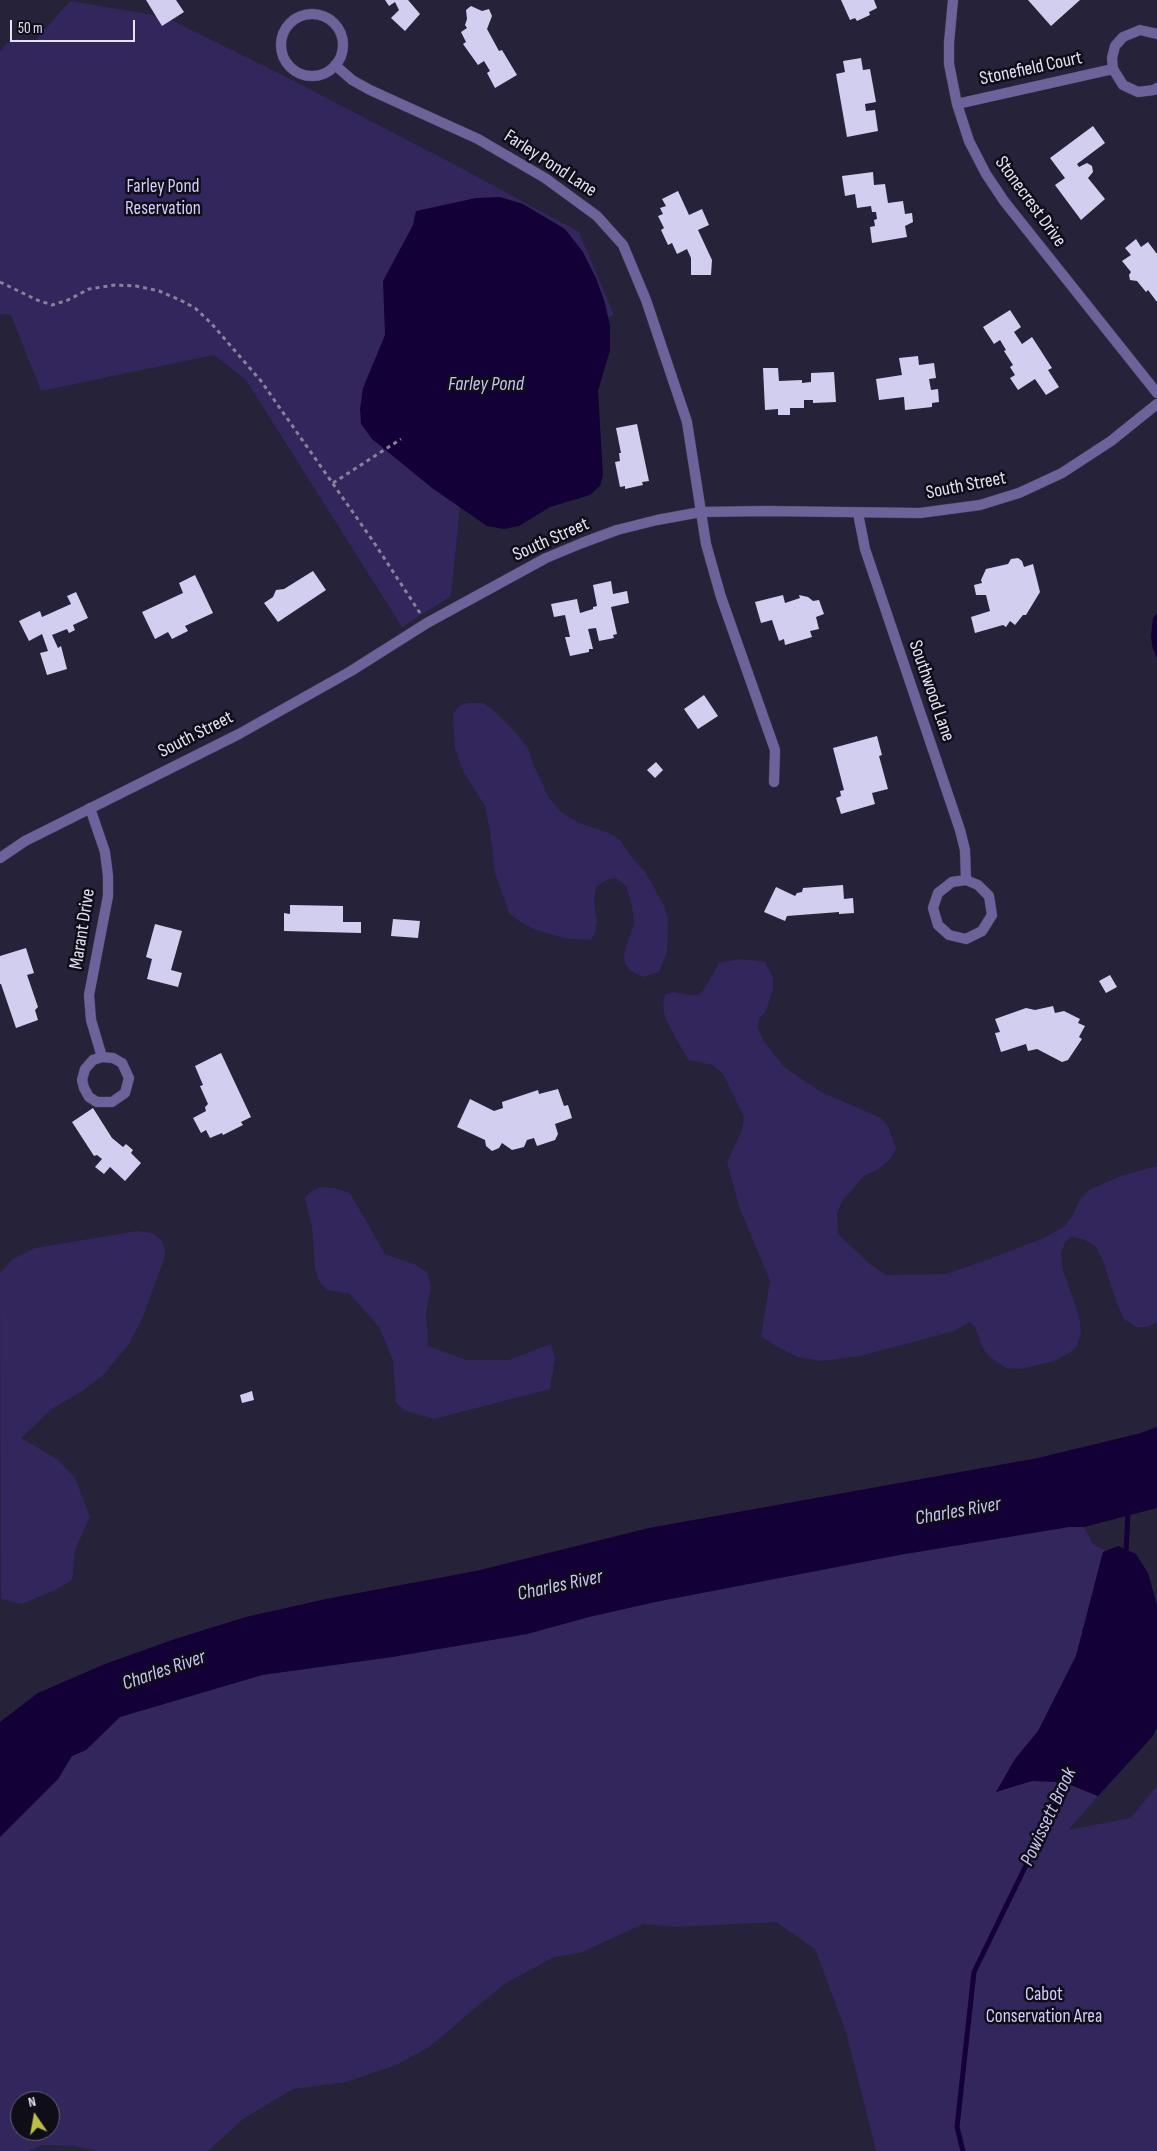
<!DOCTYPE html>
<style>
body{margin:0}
#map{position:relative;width:1157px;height:2151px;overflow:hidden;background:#26223a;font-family:"Sofia Sans Condensed",sans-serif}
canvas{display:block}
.north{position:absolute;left:10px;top:2091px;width:50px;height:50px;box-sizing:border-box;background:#0f0d18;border:1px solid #646270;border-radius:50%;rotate:348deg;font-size:14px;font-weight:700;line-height:20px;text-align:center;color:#e4e2f3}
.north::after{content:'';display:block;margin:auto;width:18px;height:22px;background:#bbc044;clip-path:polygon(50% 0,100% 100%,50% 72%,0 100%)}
.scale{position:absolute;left:10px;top:20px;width:125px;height:22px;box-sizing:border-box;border:2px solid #e4e2f3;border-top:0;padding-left:6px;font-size:15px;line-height:18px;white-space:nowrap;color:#e4e2f3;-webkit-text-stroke:4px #0f0d18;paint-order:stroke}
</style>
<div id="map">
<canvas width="1157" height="2151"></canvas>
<div class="north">N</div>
<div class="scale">50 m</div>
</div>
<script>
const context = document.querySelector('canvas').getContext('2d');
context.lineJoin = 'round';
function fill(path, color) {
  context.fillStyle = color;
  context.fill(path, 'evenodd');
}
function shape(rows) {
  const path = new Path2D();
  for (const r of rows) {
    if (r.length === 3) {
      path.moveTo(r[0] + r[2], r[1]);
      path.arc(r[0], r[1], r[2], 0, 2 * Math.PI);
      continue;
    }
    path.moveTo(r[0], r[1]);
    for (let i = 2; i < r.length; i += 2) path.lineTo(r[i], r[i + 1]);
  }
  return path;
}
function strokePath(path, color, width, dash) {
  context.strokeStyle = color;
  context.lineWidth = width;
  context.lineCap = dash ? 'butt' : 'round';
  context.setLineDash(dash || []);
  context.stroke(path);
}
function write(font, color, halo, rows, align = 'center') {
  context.font = font + ' "Sofia Sans Condensed",sans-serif';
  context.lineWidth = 5;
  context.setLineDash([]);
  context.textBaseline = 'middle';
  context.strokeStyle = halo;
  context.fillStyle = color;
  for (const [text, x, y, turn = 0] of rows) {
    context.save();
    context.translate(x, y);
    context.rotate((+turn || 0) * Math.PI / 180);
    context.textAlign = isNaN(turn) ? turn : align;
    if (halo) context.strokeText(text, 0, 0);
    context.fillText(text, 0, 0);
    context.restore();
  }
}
fill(shape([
 [70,1,165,17,288,78,459,167,579,232,614,315,587,324,462,486,451,596,402,627,246,380,214,355,41,391,11,315,0,314,0,52,8,42,16,39,33,43],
 [467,703,482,703,491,708,516,733,529,750,533,764,549,798,561,812,577,822,609,833,620,840,633,859,646,873,665,908,668,920,667,952,659,972,643,977,631,971,625,964,624,953,634,924,632,905,626,886,616,878,606,880,596,887,594,901,597,922,595,933,591,940,564,938,536,930,519,921,509,913,495,873,490,831,485,806,463,771,455,748,453,714,459,706],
 [740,959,765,962,773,978,773,989,769,1002,765,1012,759,1019,758,1028,763,1040,784,1067,821,1092,881,1118,888,1126,896,1149,889,1160,879,1169,864,1176,843,1200,837,1213,838,1234,871,1265,886,1275,946,1274,984,1261,1044,1238,1065,1226,1071,1218,1081,1198,1091,1189,1121,1176,1157,1166,1157,1322,1148,1327,1136,1327,1124,1319,1116,1301,1102,1258,1095,1246,1083,1239,1071,1237,1065,1242,1061,1254,1063,1270,1079,1316,1081,1333,1077,1346,1069,1353,1054,1361,1021,1369,1006,1368,990,1357,983,1349,975,1327,970,1322,954,1331,860,1356,821,1361,798,1357,777,1347,761,1336,770,1281,739,1206,727,1162,742,1130,744,1117,723,1074,713,1065,688,1060,665,1018,663,1003,665,995,673,992,689,995,697,995,703,991,719,963],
 [320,1187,334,1188,350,1193,385,1254,414,1264,427,1272,431,1287,426,1313,428,1346,466,1360,509,1360,551,1344,555,1358,550,1389,434,1419,406,1411,396,1403,393,1360,379,1327,350,1294,327,1290,320,1283,315,1269,312,1226,305,1198,309,1193],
 [137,1231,152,1233,162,1241,165,1249,164,1259,142,1319,129,1344,103,1375,84,1390,53,1408,21,1438,57,1459,75,1478,90,1517,75,1550,72,1580,57,1589,22,1604,1,1599,0,1273,13,1259,35,1248],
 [1069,1527,1084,1527,1093,1544,1106,1551,1103,1552,1076,1656,1038,1731,1015,1759,997,1791,1032,1781,1063,1782,1098,1796,1068,1830,1131,1818,1157,1786,1157,2151,876,2151,846,2032,815,1949,776,1922,674,1927,643,1924,580,1953,554,1957,504,1984,429,2047,396,2065,346,2082,293,2089,243,2119,208,2151,97,2151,74,2146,43,2145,28,2151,0,2151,0,1837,58,1779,72,1756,86,1750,120,1717,262,1675,392,1657,527,1634,589,1617,655,1602,899,1555],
 [20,2101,50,2101,50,2131,20,2131]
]), '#33265d');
fill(shape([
 [500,197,523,204,565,229,583,252,596,278,605,303,610,326,610,350,598,391,603,475,600,486,590,495,550,507,519,526,504,529,487,526,432,488,372,439,361,424,360,409,363,388,385,335,383,281,413,225,416,211,476,198],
 [1157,613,1157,658,1152,646,1151,635,1153,618],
 [1157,1427,1157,1508,1084,1527,1069,1527,899,1555,655,1602,589,1617,527,1634,392,1657,262,1675,120,1717,86,1750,72,1756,58,1779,0,1837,0,1722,38,1693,105,1664,175,1639,246,1617,326,1599,476,1571,649,1528,1038,1458,1141,1433],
 [1118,1546,1136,1554,1148,1573,1157,1605,1157,1727,1153,1736,1098,1796,1063,1782,1032,1781,996,1792,1015,1759,1038,1731,1076,1656,1103,1552]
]), '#130036');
strokePath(shape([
 [1126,1554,1128,1510],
 [963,2151,957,2127,974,1972,1069,1777]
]), '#130036', 5);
fill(shape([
 [146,0,176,0,184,12,162,26],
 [385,0,408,0,420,14,405,31,391,18,399,10,395,2,389,6],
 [841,0,874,0,877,8,869,12,870,15,857,21,855,18,850,20],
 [1028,0,1080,0,1051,26],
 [471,6,482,11,489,9,492,16,487,29,499,51,502,50,517,75,495,88,487,73,490,71,484,61,478,65,463,44,466,42,461,32,467,28,465,25,467,19,466,10],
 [861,58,863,70,870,69,876,102,865,104,866,111,875,110,878,131,847,137,836,74,845,72,843,61],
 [1093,126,1105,143,1077,164,1079,167,1087,163,1092,166,1093,172,1088,178,1105,199,1081,220,1055,185,1065,178,1050,158],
 [873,172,874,185,885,184,888,203,903,201,905,214,912,213,913,222,905,226,907,237,872,243,870,227,875,226,874,220,877,219,876,212,872,212,871,206,857,208,855,194,845,196,842,176],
 [678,191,689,215,702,209,709,225,698,230,712,260,711,275,691,275,691,258,687,249,677,254,672,243,668,245,661,230,664,228,658,216,663,214,660,208,666,206,662,199],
 [1136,239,1141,247,1148,242,1157,254,1157,302,1148,290,1146,292,1137,281,1130,280,1129,275,1131,272,1122,261,1131,255,1125,248],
 [1010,310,1021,327,1014,332,1022,344,1032,337,1052,368,1048,370,1059,387,1046,395,1035,379,1018,390,1010,378,1015,375,1010,367,1013,365,1004,351,1006,350,1000,340,994,344,983,327],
 [918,356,919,365,934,363,936,378,929,379,931,390,938,389,939,402,932,403,932,407,905,410,904,397,879,400,876,379,902,375,899,358],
 [763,368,778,368,779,381,802,380,802,383,811,382,811,373,834,372,836,402,813,403,813,400,804,400,804,408,790,408,790,415,778,415,778,409,765,410],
 [637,424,649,481,642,482,643,485,625,489,625,486,620,487,615,462,620,461,619,453,621,453,616,428],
 [1018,558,1022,561,1024,567,1033,564,1040,592,1026,615,1023,615,1015,625,1010,621,1006,627,1003,625,975,633,971,617,990,611,986,595,976,595,974,585,982,583,981,580,986,569,1008,564,1011,559],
 [313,571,326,590,278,622,264,603,273,597,276,590,284,589],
 [195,575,213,613,185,626,188,631,172,639,168,632,155,639,142,612,183,593,179,583],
 [611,581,613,594,627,591,629,603,611,607,617,634,613,635,614,638,599,641,596,628,588,629,593,649,589,649,589,652,570,656,565,637,570,637,565,615,554,617,551,604,577,599,580,613,593,609,593,607,597,606,593,585],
 [76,592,88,618,73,625,75,630,69,633,67,629,52,635,58,648,61,646,67,669,47,675,40,653,48,651,42,634,29,641,19,621,40,611,42,617,71,604,67,596],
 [783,595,785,603,800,598,799,595,808,597,813,601,819,600,824,614,816,617,819,629,810,631,812,637,785,645,784,639,779,641,772,620,761,623,755,602],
 [704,695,718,716,698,729,684,709],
 [877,736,882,755,879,756,888,789,872,793,875,804,841,814,836,798,841,796,840,791,844,790,833,748],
 [656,762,663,770,655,778,647,770],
 [843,885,844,899,853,898,854,913,839,914,839,912,787,916,785,921,764,912,776,887,795,896,797,893,802,892,803,888],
 [290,905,343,906,343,922,361,922,361,933,284,931,284,913,290,914],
 [393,919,420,921,418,938,391,936],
 [155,924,182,931,171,970,182,973,178,987,147,979,152,959,146,957],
 [26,948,34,973,27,975,38,1007,35,1010,38,1020,16,1028,1,984,0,984,0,956],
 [1110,975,1117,987,1106,993,1099,981],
 [1053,1006,1055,1013,1064,1011,1080,1019,1078,1023,1085,1026,1079,1037,1082,1039,1068,1060,1062,1062,1037,1049,1028,1051,1026,1044,1001,1052,995,1033,1000,1032,995,1019,1026,1008,1035,1010],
 [221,1053,251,1117,241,1122,243,1125,223,1135,222,1133,210,1138,206,1130,201,1133,193,1118,206,1111,205,1107,208,1104,200,1086,203,1085,195,1066],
 [558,1089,564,1106,568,1105,572,1118,555,1124,558,1134,555,1140,537,1146,534,1138,527,1140,524,1147,512,1150,502,1143,499,1148,492,1151,486,1146,485,1140,457,1127,470,1099,494,1111,503,1108,502,1102,538,1090,539,1094],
 [93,1108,112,1138,123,1147,126,1144,133,1150,131,1153,141,1163,125,1181,110,1167,104,1174,95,1167,102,1159,97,1155,94,1156,72,1122],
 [252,1391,254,1400,242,1403,240,1395]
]), '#d2ceef');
const minor = shape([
 [953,0,949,43,949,64,957,104,969,141,986,174,1004,201,1157,393],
 [312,45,31],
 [1157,34,1140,30,1123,37,1115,46,1112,58,1113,69,1123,85,1138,92,1154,90,1157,88],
 [335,65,352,80,370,90,478,139,545,178,597,216,623,245,646,300,687,422,706,544,721,597,775,750,774,782],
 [957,104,1113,69],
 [858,513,865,549,960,830,965,850,966,880,952,882,938,893,933,908,938,925,949,935,966,939,982,931,992,915,989,896,978,885,966,880],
 [90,808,105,852,108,876,108,896,89,995,91,1020,102,1057,93,1060,85,1069,82,1080,84,1088,89,1097,97,1102,112,1102,125,1093,129,1078,122,1063,113,1058,102,1057]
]);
const tertiary = shape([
 [0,858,25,841,239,734,351,671,427,623,546,558,582,543,617,530,657,520,701,512,765,511,920,513,980,505,1019,493,1062,473,1111,441,1157,404]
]);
strokePath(minor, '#413d54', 11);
strokePath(tertiary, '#413d54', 11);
strokePath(shape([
 [0,282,37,300,52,305,68,300,89,289,115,285,136,286,159,291,180,300,195,308,211,323,261,381,373,541,420,613],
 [333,483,401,439]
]), '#868397', 3, [4, 4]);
strokePath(minor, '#6d639a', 10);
strokePath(tertiary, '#6d639a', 10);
write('19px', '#e4e2f3', '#0f0d18', [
 ["Stonefield Court",1031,69,-12],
 ["Farley Pond Lane",550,164,33],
 ["Stonecrest Drive",1030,202,54],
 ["South Street",966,486,-11],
 ["South Street",551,540,-24],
 ["Southwood Lane",931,691,71],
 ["South Street",196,735,-27],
 ["Marant Drive",83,929,-81]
]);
write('19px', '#d4cefc', '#0f0d18', [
 ["Farley Pond",163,187],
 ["Reservation",163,209],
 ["Cabot",1044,1995],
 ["Conservation Area",1044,2017]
]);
write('italic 20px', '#c8c2ef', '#0f0d18', [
 ["Farley Pond",486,385],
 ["Charles River",958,1512,-10],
 ["Charles River",560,1586,-12],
 ["Charles River",164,1671,-19],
 ["Powissett Brook",1049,1817,-65]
]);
</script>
